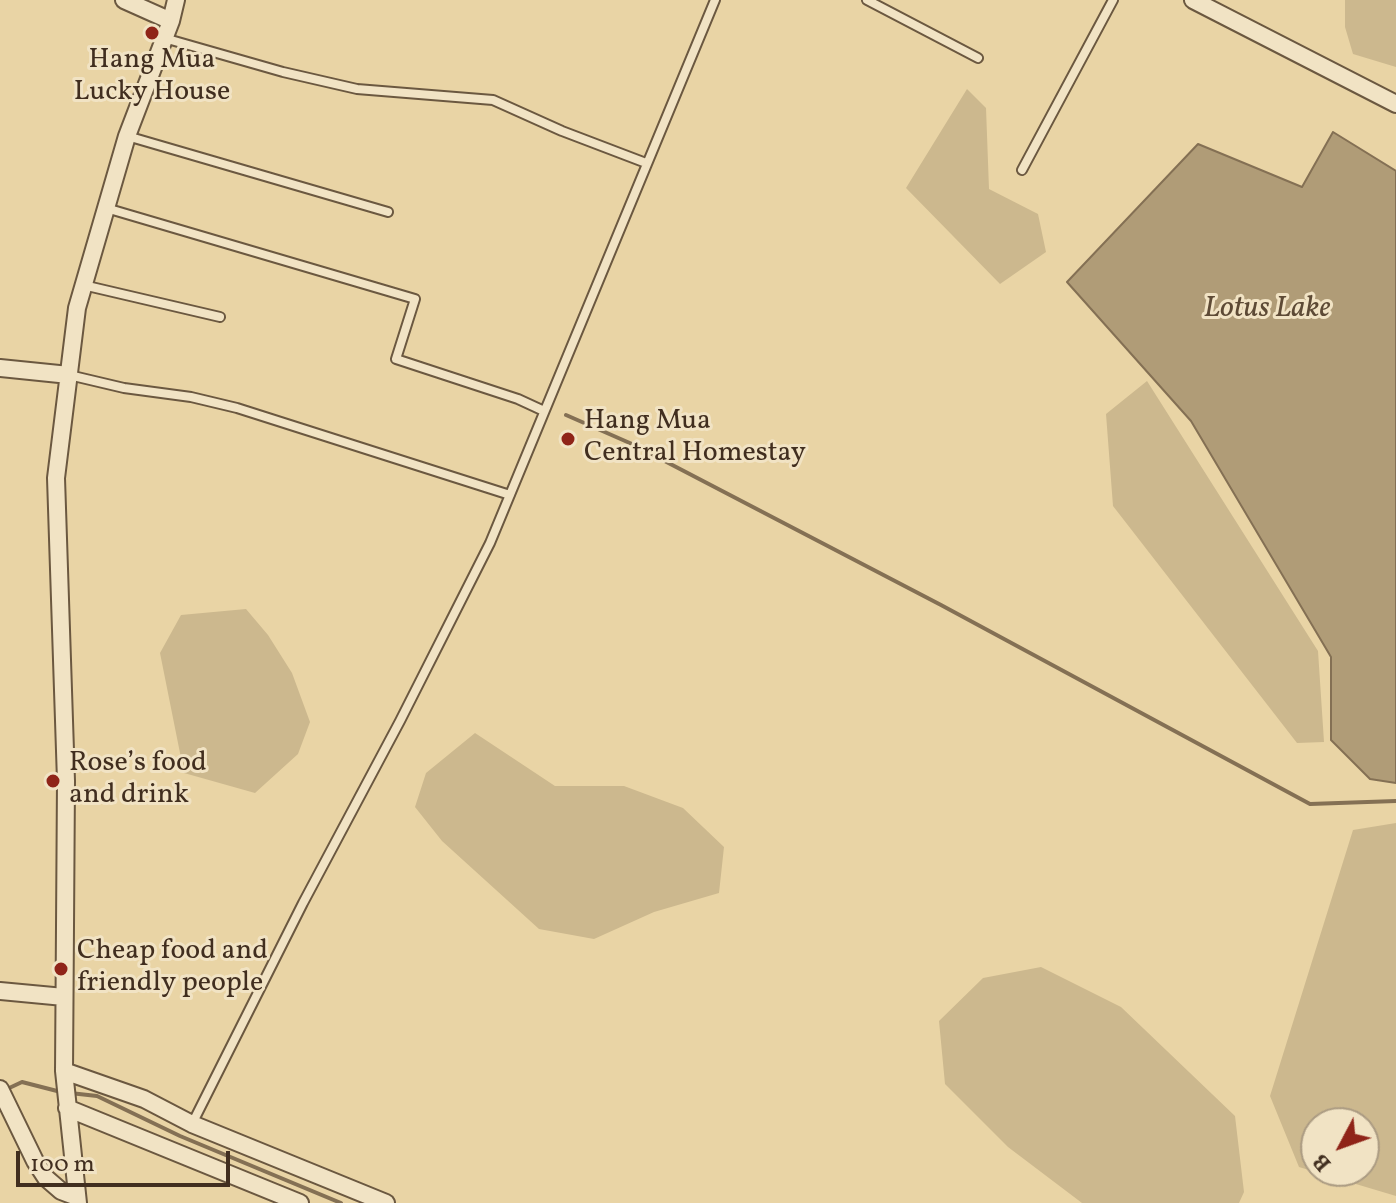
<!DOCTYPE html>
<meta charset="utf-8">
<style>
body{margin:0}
#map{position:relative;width:1396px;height:1203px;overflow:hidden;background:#e9d4a5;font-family:Vollkorn,serif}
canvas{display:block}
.north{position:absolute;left:1300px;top:1107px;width:80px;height:80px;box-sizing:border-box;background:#f1e3c4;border:2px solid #ab9b82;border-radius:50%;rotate:229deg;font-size:22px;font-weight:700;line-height:32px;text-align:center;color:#412e1f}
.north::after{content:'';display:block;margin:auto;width:28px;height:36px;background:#8f2418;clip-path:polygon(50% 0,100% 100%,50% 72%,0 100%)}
.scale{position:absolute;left:16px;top:1151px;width:214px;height:36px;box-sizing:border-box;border:4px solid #412e1f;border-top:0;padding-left:10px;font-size:24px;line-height:28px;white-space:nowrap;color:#412e1f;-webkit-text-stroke:6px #f1e3c4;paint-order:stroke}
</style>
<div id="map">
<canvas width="1396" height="1203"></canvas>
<div class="north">B</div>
<div class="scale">100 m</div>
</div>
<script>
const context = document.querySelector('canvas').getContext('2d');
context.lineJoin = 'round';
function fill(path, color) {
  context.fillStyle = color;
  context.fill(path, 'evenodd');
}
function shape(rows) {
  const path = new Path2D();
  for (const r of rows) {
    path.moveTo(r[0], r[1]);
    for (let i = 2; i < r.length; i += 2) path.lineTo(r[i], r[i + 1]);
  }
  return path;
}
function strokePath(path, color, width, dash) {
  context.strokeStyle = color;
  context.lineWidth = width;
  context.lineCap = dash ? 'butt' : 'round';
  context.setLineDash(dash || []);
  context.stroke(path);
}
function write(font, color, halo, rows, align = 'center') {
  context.font = font + ' Vollkorn,serif';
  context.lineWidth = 6;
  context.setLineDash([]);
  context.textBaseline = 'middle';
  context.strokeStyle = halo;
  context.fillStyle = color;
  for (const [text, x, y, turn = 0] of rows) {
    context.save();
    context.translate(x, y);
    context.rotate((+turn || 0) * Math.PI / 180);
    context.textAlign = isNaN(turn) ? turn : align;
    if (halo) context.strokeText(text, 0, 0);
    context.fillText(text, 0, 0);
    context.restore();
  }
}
fill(shape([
 [1345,0,1396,0,1396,67,1353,54,1345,27],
 [967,89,986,108,989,189,1038,214,1046,252,1000,284,906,188],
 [1147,381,1318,651,1324,742,1297,743,1113,506,1106,414],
 [246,609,268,635,292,673,310,722,298,754,255,793,184,773,160,653,181,615],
 [475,733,555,786,624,786,683,808,724,847,719,893,654,912,594,939,539,929,442,841,415,807,426,773],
 [1396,823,1396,1196,1299,1167,1270,1096,1353,830],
 [1316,1123,1364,1123,1364,1171,1316,1171],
 [1041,967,1121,1007,1235,1116,1244,1192,1239,1203,1082,1203,1008,1147,945,1084,939,1021,983,978]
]), '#ccb88e');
const water = shape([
 [1333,132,1396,171,1396,783,1370,779,1331,740,1331,657,1191,421,1067,282,1198,144,1302,187,1333,132]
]);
fill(water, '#b09c77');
strokePath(water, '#847054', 2);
strokePath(shape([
 [566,415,632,444,941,605,1310,804,1396,801],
 [5,1090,22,1082,61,1092],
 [70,1093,97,1096,180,1136,341,1203]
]), '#847054', 4);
const lane = shape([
 [867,0,978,58],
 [164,38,283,72,357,89,493,100,562,131,646,163],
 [127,136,388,212],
 [1022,170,1113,0],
 [106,208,415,299,396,359,518,399,544,411],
 [83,285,220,317],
 [69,375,124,388,191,397,237,408,510,495],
 [192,1124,303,903,400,721,490,543,715,0]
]);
const street = shape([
 [124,0,171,21],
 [1193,0,1396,104],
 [0,368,69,375],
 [0,991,64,997],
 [64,1071,144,1099,192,1124,386,1203],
 [0,1089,35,1161,46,1178,61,1191,77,1197],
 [67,1108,300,1203],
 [78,1203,64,1071,66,781,56,478,77,308,127,136,171,21,176,0]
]);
strokePath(lane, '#6b5840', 12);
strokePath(street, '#6b5840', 20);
strokePath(lane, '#f1e3c4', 8);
strokePath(street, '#f1e3c4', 16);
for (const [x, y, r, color] of [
 [152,33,8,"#8f2418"],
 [568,439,8,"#8f2418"],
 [53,781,8,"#8f2418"],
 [61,969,8,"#8f2418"]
]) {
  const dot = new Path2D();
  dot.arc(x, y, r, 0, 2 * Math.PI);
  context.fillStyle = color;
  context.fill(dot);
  strokePath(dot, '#f1e3c4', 3);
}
write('28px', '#412e1f', '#f1e3c4', [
 ["Hang Mua",152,62,"center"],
 ["Lucky House",152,94,"center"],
 ["Hang Mua",584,423],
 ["Central Homestay",584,455],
 ["Rose’s food",69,765],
 ["and drink",69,797],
 ["Cheap food and",77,953],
 ["friendly people",77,985]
], 'left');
write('italic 30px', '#5d4a35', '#f1e3c4', [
 ["Lotus Lake",1267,310]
]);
</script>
